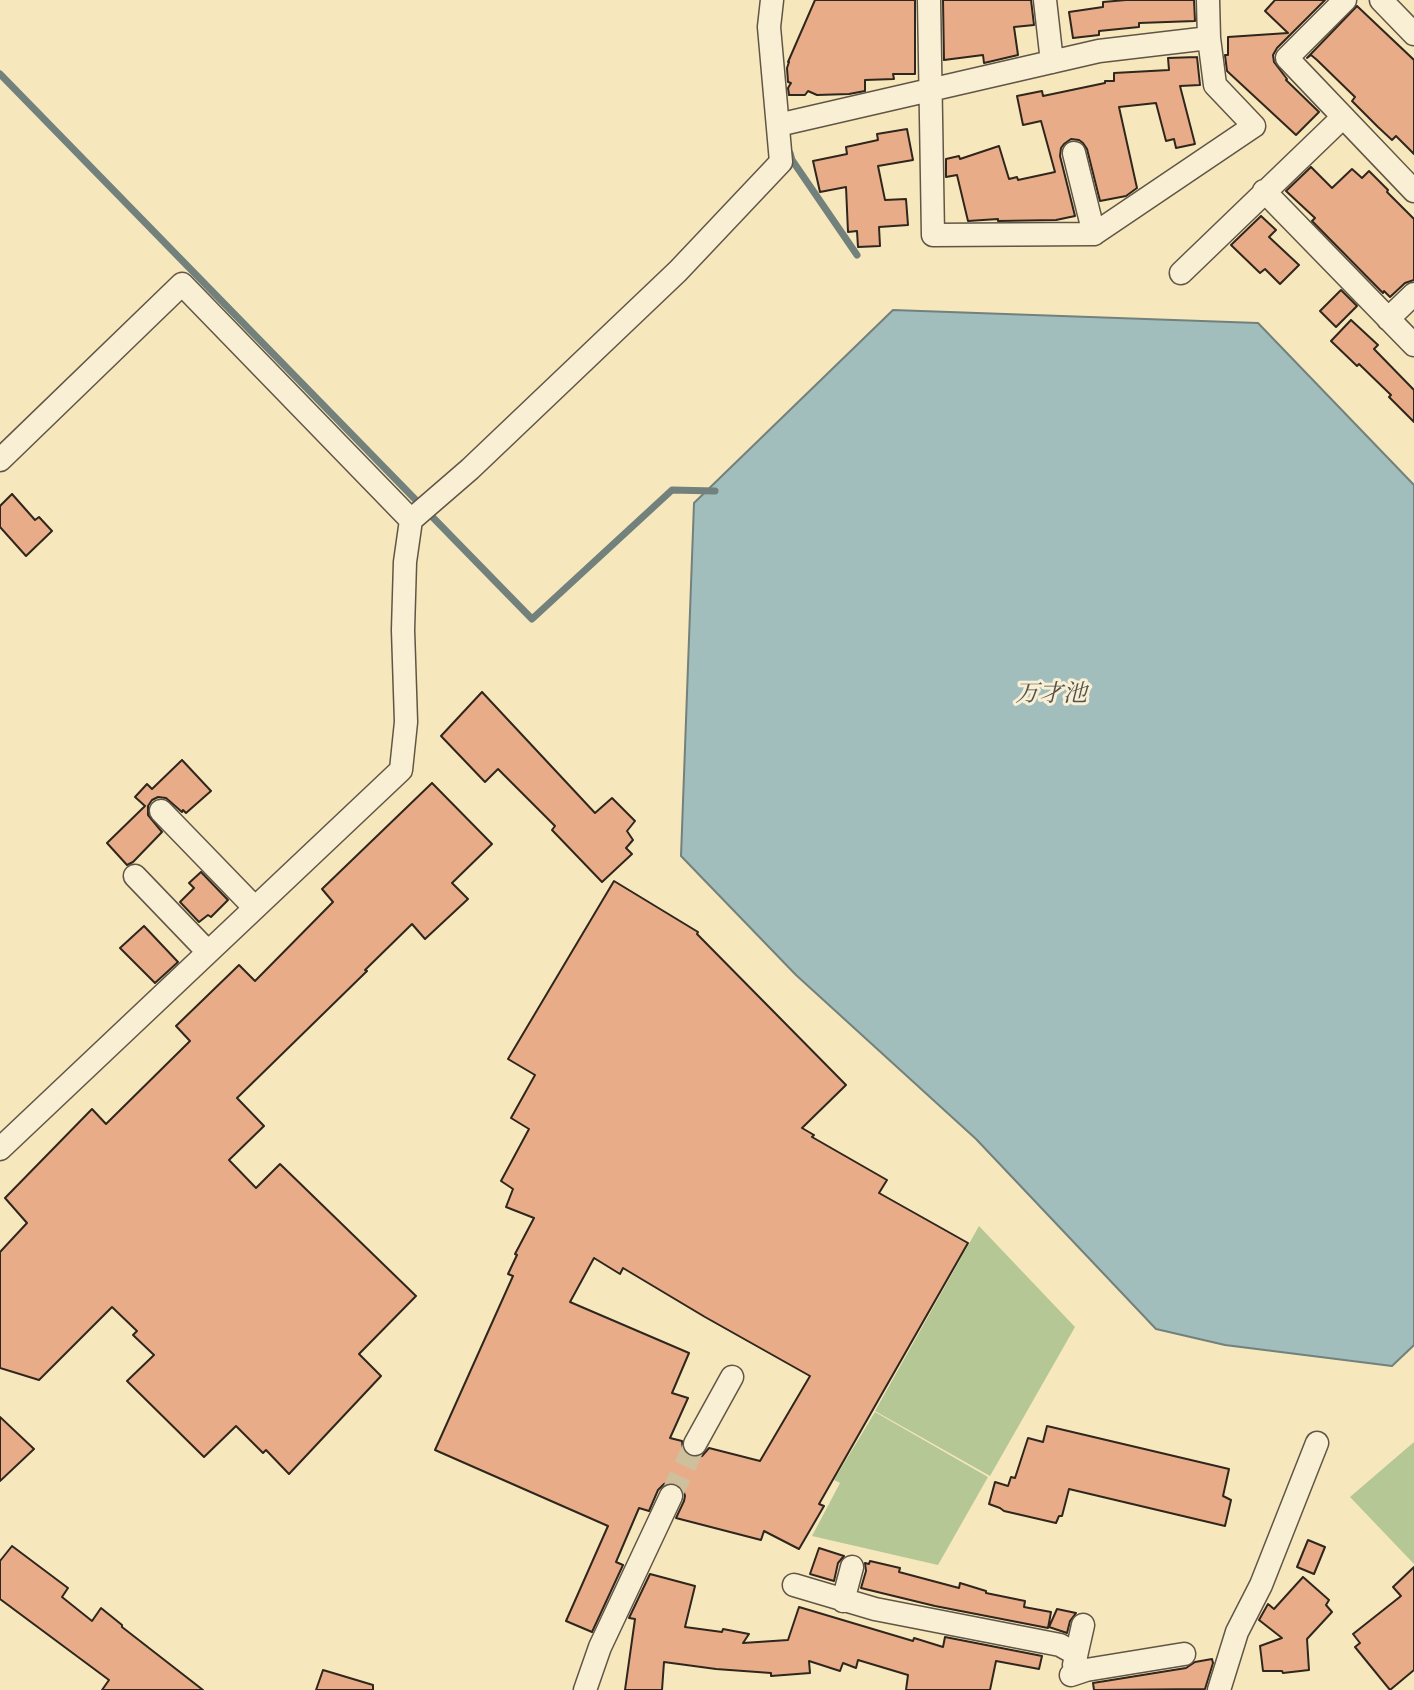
<!DOCTYPE html>
<meta charset="utf-8">
<style>
body{margin:0}
canvas{display:block;background:#f6e7bd}
</style>
<canvas width="1414" height="1690"></canvas>
<script>
const context = document.querySelector('canvas').getContext('2d');
context.lineJoin = 'round';
function fill(path, color) {
  context.fillStyle = color;
  context.fill(path, 'evenodd');
}
function shape(rows) {
  const path = new Path2D();
  for (const r of rows) {
    path.moveTo(r[0], r[1]);
    for (let i = 2; i < r.length; i += 2) path.lineTo(r[i], r[i + 1]);
  }
  return path;
}
function strokePath(path, color, width, dash) {
  context.strokeStyle = color;
  context.lineWidth = width;
  context.lineCap = dash ? 'butt' : 'round';
  context.setLineDash(dash || []);
  context.stroke(path);
}
function write(font, color, halo, rows, align = 'center') {
  context.font = font + ' "IM FELL French Canon","Noto Serif JP",serif';
  context.lineWidth = 6;
  context.setLineDash([]);
  context.textBaseline = 'middle';
  context.strokeStyle = halo;
  context.fillStyle = color;
  for (const [text, x, y, turn = 0] of rows) {
    context.save();
    context.translate(x, y);
    context.rotate((+turn || 0) * Math.PI / 180);
    context.textAlign = isNaN(turn) ? turn : align;
    if (halo) context.strokeText(text, 0, 0);
    context.fillText(text, 0, 0);
    context.restore();
  }
}
fill(shape([
 [979,1226,1075,1327,990,1476,875,1411],
 [875,1412,988,1477,938,1565,812,1536,840,1483,834,1480],
 [1414,1442,1414,1564,1350,1497]
]), '#b6c796');
const water = shape([
 [893,310,1258,323,1414,485,1414,1345,1392,1366,1225,1345,1156,1329,976,1139,796,975,681,856,694,503,893,310]
]);
fill(water, '#a1bdbc');
strokePath(water, '#73817c', 2);
strokePath(shape([
 [0,74,532,619,672,490,715,491],
 [790,153,792,160,857,255]
]), '#73817c', 7);
const building = shape([
 [815,0,915,0,915,74,893,74,894,79,865,80,865,91,849,94,817,95,808,91,805,95,789,95,788,88,791,83,788,82,787,68,789,62,788,62,815,0],
 [943,0,1031,0,1034,25,1014,27,1018,55,984,63,983,55,944,60,943,0],
 [1126,0,1194,0,1195,21,1139,23,1139,27,1099,31,1099,35,1073,38,1069,12,1103,7,1103,2,1126,0],
 [1275,0,1325,0,1277,48,1273,55,1274,62,1287,79,1286,80,1319,112,1296,135,1227,71,1225,55,1228,55,1228,37,1288,33,1265,11,1275,0],
 [1357,6,1414,60,1414,154,1396,136,1392,140,1378,127,1352,101,1355,97,1317,60,1311,55,1307,58,1357,6],
 [1197,57,1200,85,1180,86,1195,144,1176,148,1174,139,1166,141,1156,103,1119,107,1137,188,1126,196,1100,201,1087,149,1083,143,1079,140,1071,139,1064,144,1061,148,1060,156,1075,216,1056,220,998,221,998,219,968,221,957,175,946,177,946,159,959,156,960,159,999,146,1009,179,1017,177,1018,180,1055,172,1041,121,1023,125,1017,96,1042,91,1043,96,1105,83,1105,81,1114,81,1114,73,1169,70,1168,58,1197,57],
 [907,129,913,160,878,166,885,200,906,199,908,225,879,227,880,246,858,247,857,231,848,232,846,187,820,192,813,161,847,154,846,147,878,140,877,134,907,129],
 [1311,167,1332,188,1352,169,1362,178,1369,171,1388,190,1387,192,1414,219,1414,280,1405,283,1390,297,1384,291,1383,293,1312,221,1315,218,1286,191,1311,167],
 [1261,216,1276,230,1269,237,1299,265,1280,284,1265,269,1260,273,1231,245,1261,216],
 [1341,290,1357,306,1336,327,1320,311,1341,290],
 [1351,320,1378,345,1374,349,1414,390,1414,422,1389,397,1391,395,1359,364,1357,366,1331,341,1351,320],
 [12,494,35,520,39,517,52,531,26,556,0,527,0,506,12,494],
 [482,692,595,813,612,798,635,821,627,831,633,840,626,848,632,854,602,882,552,830,555,826,498,769,485,782,441,736,482,692],
 [182,760,211,791,186,813,183,810,182,812,166,798,158,797,152,800,148,806,148,815,162,832,133,862,127,865,107,843,145,806,135,797,147,784,152,789,182,760],
 [432,783,492,844,452,883,468,899,425,939,412,924,365,970,367,971,237,1098,264,1126,229,1160,256,1188,280,1164,416,1296,359,1354,381,1376,289,1474,266,1450,263,1453,236,1426,204,1457,127,1381,154,1355,133,1335,137,1331,112,1307,39,1380,0,1368,0,1252,27,1223,5,1198,92,1109,106,1124,190,1041,176,1026,239,965,255,981,333,902,322,889,432,783],
 [201,872,228,900,211,917,208,915,199,922,180,902,194,888,189,883,201,872],
 [614,881,698,932,697,934,846,1085,802,1128,814,1135,812,1137,887,1180,879,1193,968,1243,819,1504,824,1506,799,1549,764,1531,761,1540,676,1518,684,1501,685,1496,683,1489,676,1483,671,1482,664,1484,658,1490,649,1511,639,1508,616,1562,623,1565,592,1632,566,1621,608,1526,435,1450,513,1276,508,1274,517,1255,515,1254,534,1218,506,1207,513,1189,501,1181,529,1129,511,1118,535,1075,508,1059,614,881],
 [594,1258,620,1274,623,1268,705,1317,810,1376,760,1461,709,1448,702,1456,694,1458,689,1457,683,1451,682,1441,670,1438,688,1398,672,1393,689,1353,570,1302,594,1258],
 [144,926,178,962,155,983,120,948,144,926],
 [0,1417,34,1449,0,1481,0,1417],
 [1047,1426,1229,1469,1223,1496,1231,1500,1225,1526,1069,1489,1062,1516,1059,1516,1056,1523,1004,1511,1000,1508,989,1504,995,1482,1008,1486,1011,1477,1015,1478,1028,1438,1043,1442,1047,1426],
 [1308,1540,1325,1547,1314,1574,1297,1567,1308,1540],
 [12,1546,68,1588,62,1597,92,1621,101,1608,122,1625,122,1627,203,1690,102,1690,109,1680,0,1599,0,1561,12,1546],
 [819,1548,844,1556,838,1563,834,1581,810,1574,819,1548],
 [870,1561,900,1568,899,1572,959,1588,960,1583,986,1591,986,1593,1025,1601,1024,1607,1051,1612,1048,1628,935,1606,861,1588,866,1571,865,1563,869,1564,870,1561],
 [1414,1567,1414,1670,1390,1690,1355,1647,1360,1643,1353,1634,1401,1596,1393,1587,1414,1567],
 [650,1574,695,1586,685,1627,722,1632,723,1629,749,1634,743,1643,788,1640,799,1607,913,1641,914,1638,943,1647,945,1637,1042,1656,1039,1669,996,1661,990,1690,906,1690,908,1675,858,1660,856,1668,843,1663,840,1671,809,1661,810,1673,771,1676,771,1673,716,1669,664,1662,662,1690,625,1690,635,1619,629,1618,650,1574],
 [1303,1577,1329,1600,1326,1605,1332,1612,1307,1639,1309,1670,1283,1673,1282,1671,1263,1671,1260,1646,1282,1638,1259,1620,1268,1604,1274,1609,1303,1577],
 [1057,1609,1076,1613,1070,1621,1067,1633,1049,1627,1057,1609],
 [1212,1659,1213,1663,1205,1689,1094,1690,1093,1683,1186,1668,1195,1662,1212,1659],
 [323,1670,373,1685,373,1690,316,1690,323,1670]
]);
fill(building, '#e8ad88');
strokePath(building, '#2f261d', 2);
strokePath(shape([
 [671,1496,695,1444]
]), '#cec09d', 22, [22, 11]);
const street = shape([
 [929,0,933,235,1094,234,1254,126,1215,85,1209,38,1208,0],
 [1045,0,1052,62],
 [1345,0,1287,58,1414,191],
 [1381,0,1414,34],
 [778,125,1099,51,1209,38],
 [1074,153,1094,234],
 [1264,191,1414,345],
 [1181,273,1343,117],
 [1388,319,1414,294],
 [0,460,182,284,411,520],
 [161,811,255,908],
 [135,876,208,952],
 [0,1149,401,770,406,722,403,630,405,562,411,520,470,469,678,271,781,162,769,27,772,0],
 [695,1444,732,1377],
 [794,1585,875,1609,1060,1645,1076,1654],
 [843,1601,852,1567],
 [1074,1665,1083,1625],
 [1071,1675,1086,1670,1184,1654],
 [585,1690,600,1647,671,1496],
 [1219,1690,1237,1632,1261,1585,1317,1443]
]);
strokePath(street, '#615645', 25);
strokePath(street, '#f9efd4', 22);
write('italic 24px', '#51534d', '#f9efd4', [
 ["万才池",1051,695]
]);
</script>
